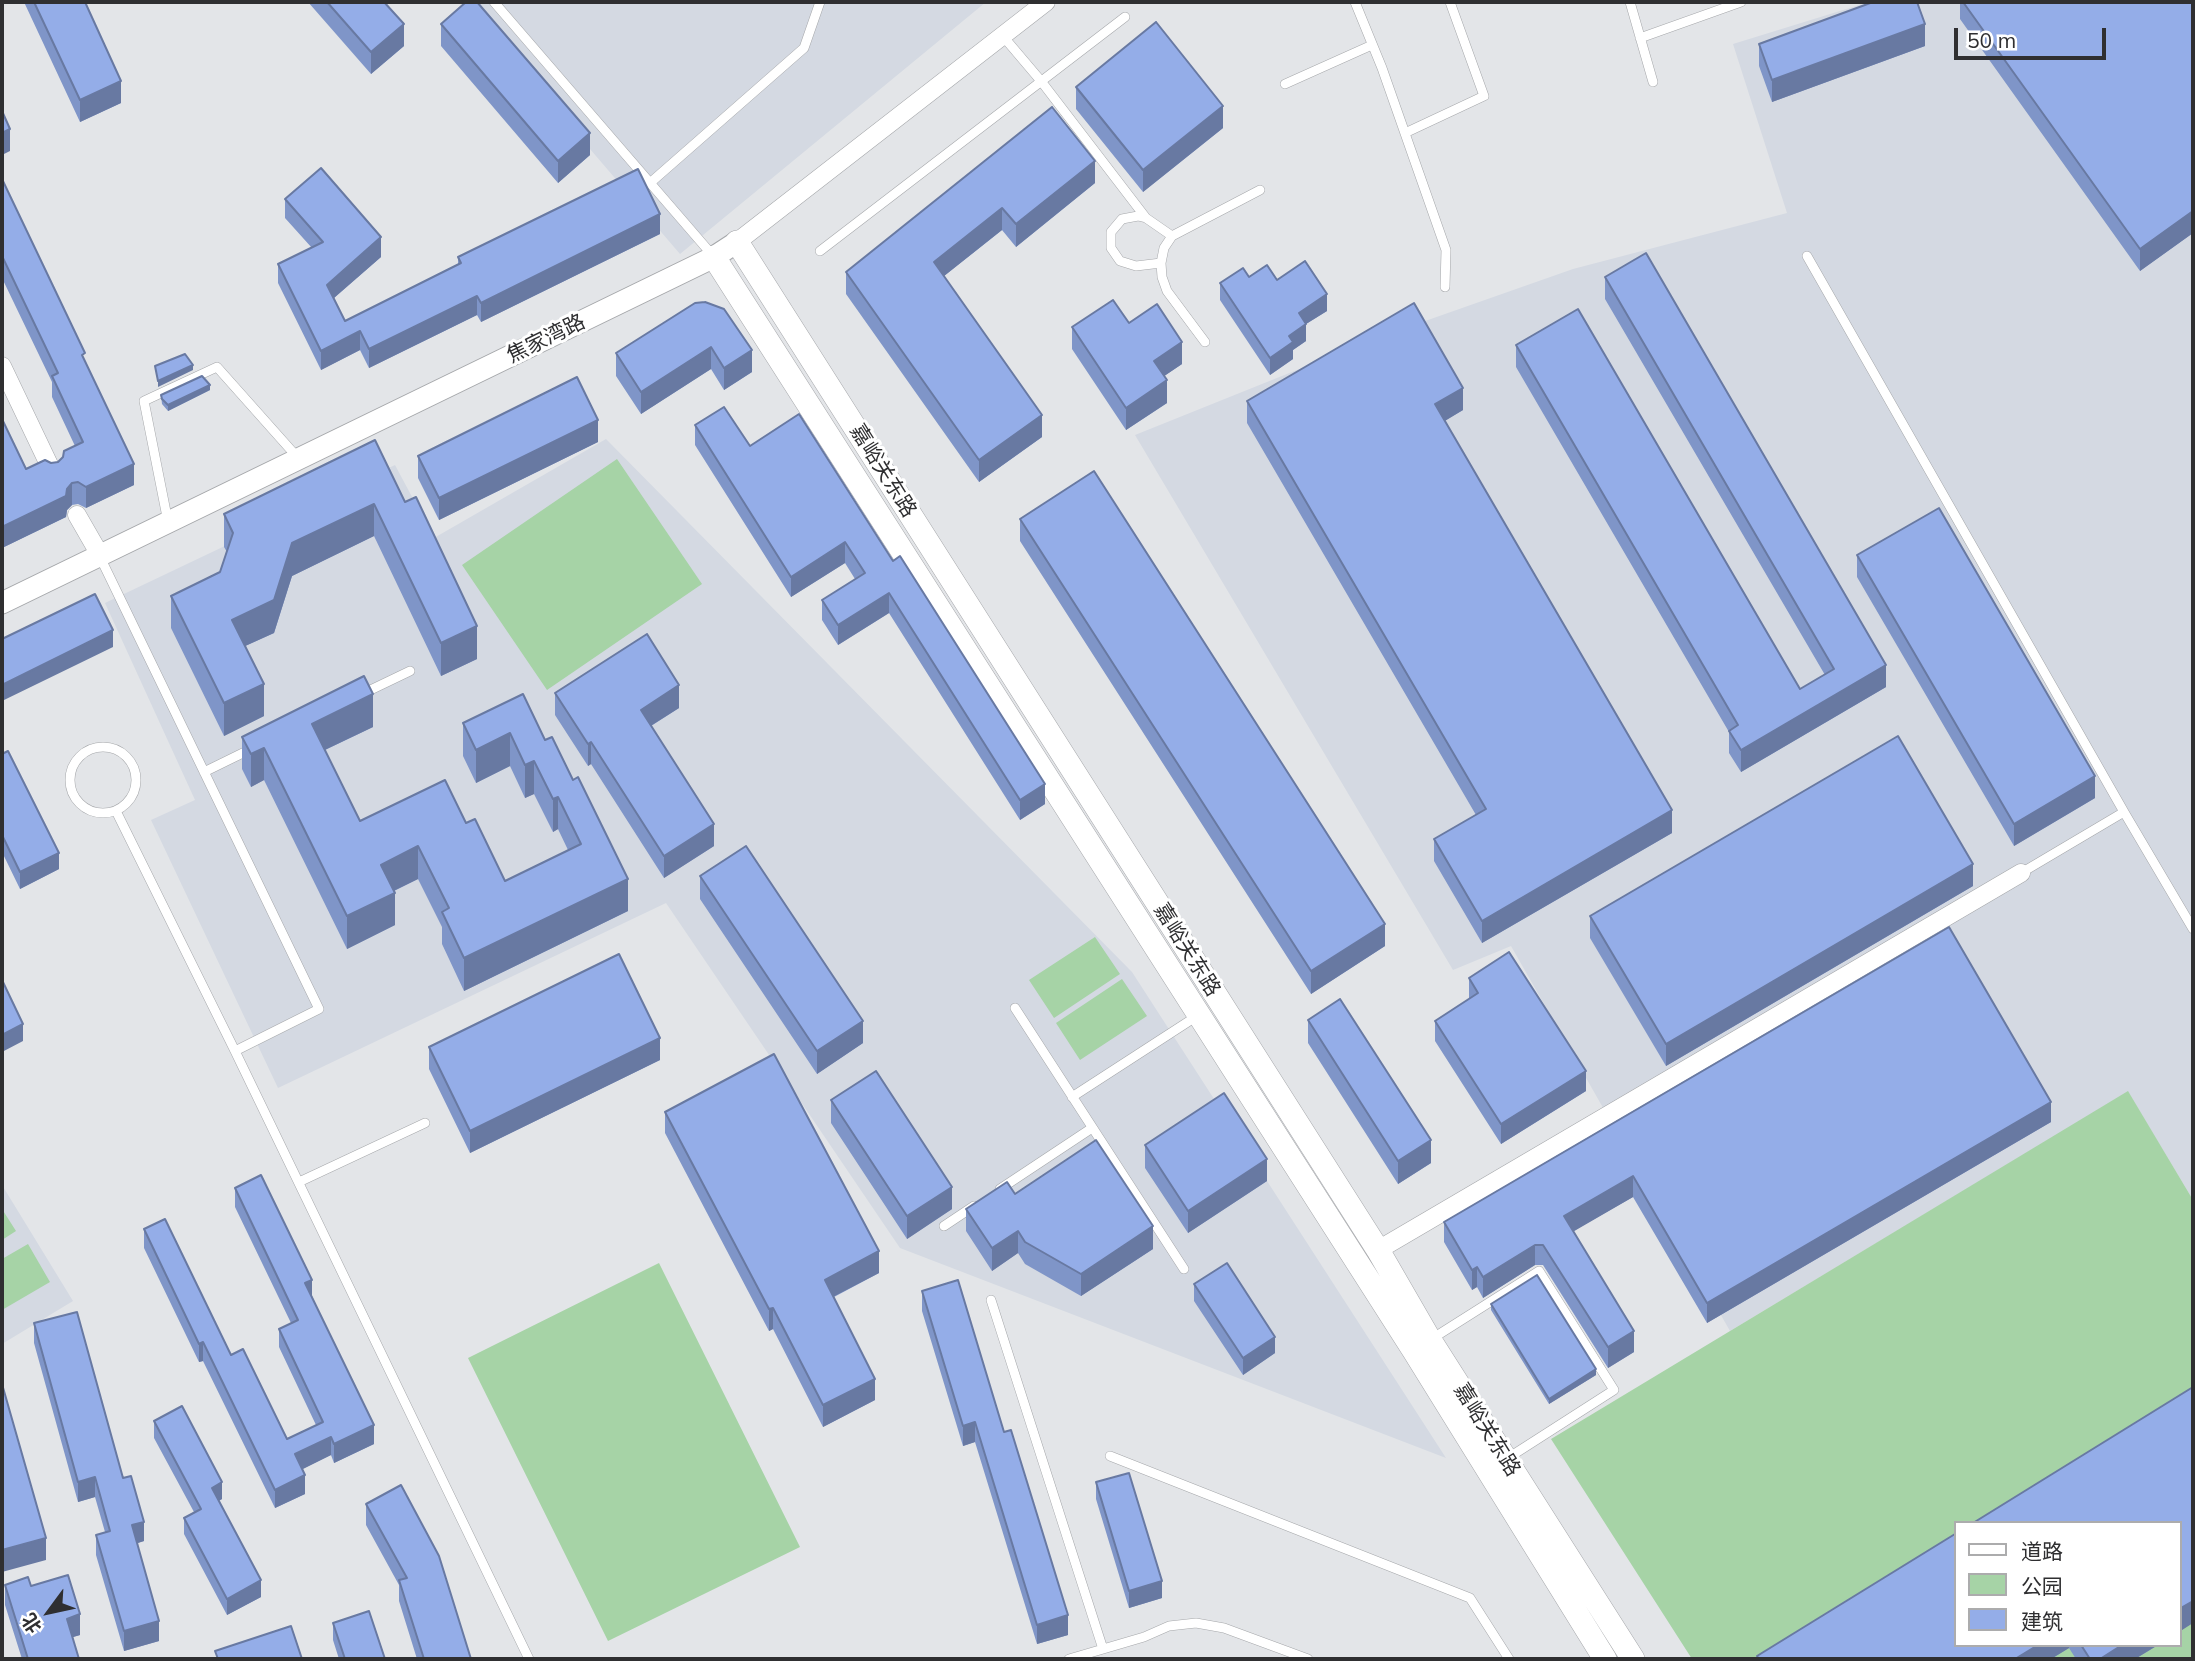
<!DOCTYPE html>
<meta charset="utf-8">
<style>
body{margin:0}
#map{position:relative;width:2195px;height:1661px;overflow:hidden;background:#e3e5e8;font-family:Mulish,"Noto Sans SC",sans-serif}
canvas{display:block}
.frame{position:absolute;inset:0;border:4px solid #2f2f31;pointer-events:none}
.legend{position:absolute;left:1954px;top:1521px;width:228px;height:126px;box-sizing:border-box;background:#fff;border:2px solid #acacad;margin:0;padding:9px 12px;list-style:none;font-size:21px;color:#2f2f31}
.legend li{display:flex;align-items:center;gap:14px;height:35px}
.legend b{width:35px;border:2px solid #acacad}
.north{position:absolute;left:14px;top:1577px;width:70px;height:70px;-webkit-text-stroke:5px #fff;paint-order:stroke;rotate:237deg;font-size:19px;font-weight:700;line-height:28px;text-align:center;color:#2f2f31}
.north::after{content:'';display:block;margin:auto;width:24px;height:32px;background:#2f2f31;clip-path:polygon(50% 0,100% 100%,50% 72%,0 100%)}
.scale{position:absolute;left:1954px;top:28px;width:152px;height:32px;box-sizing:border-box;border:4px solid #2f2f31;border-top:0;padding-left:9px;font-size:21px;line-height:24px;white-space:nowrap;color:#2f2f31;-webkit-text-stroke:5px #fff;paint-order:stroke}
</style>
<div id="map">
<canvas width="2195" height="1661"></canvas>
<div class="frame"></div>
<ul class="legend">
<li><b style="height:9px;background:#fff"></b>道路</li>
<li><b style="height:19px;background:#a6d3a6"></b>公园</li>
<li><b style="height:19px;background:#94ade8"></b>建筑</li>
</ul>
<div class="north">北</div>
<div class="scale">50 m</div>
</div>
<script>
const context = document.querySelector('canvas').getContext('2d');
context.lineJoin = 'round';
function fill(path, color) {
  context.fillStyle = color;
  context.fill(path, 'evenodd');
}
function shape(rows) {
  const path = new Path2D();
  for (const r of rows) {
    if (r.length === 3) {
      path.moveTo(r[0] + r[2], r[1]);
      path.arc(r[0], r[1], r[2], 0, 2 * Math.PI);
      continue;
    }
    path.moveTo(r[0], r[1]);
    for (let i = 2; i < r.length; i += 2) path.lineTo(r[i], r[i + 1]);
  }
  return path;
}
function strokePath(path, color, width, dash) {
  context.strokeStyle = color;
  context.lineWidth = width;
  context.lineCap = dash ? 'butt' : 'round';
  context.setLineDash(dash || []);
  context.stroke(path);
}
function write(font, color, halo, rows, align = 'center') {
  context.font = font + ' Mulish,"Noto Sans SC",sans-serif';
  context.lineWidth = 6;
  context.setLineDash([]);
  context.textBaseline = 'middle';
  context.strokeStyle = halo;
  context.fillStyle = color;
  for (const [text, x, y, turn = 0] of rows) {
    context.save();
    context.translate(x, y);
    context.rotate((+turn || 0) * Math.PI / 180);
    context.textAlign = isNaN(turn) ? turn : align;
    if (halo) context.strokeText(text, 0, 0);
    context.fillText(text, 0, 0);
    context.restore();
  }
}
fill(shape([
 [464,2,986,2,680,254],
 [1869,2,2193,2,2193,1200,2128,1092,1730,1331,1511,946,1453,970,1135,435,1374,339,1573,269,1787,213,1733,44],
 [606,439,1132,972,1446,1458,900,1248,666,903,278,1088,151,820,195,800,105,603,395,465,434,538],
 [2,1185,73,1301,2,1344]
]), '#d4d9e2');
fill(shape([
 [617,459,702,584,547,690,462,565],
 [1095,937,1120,974,1054,1018,1029,980],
 [1122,979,1147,1016,1080,1060,1056,1023],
 [2128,1091,2193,1200,2193,1659,1692,1659,1551,1439],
 [1955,1523,2179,1523,2179,1645,1955,1645],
 [2,1209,16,1231,2,1240],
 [28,1244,50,1282,2,1310,2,1259],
 [659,1263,800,1547,608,1641,468,1358]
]), '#a6d3a6');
const service = shape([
 [494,2,714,257],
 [1355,2,1382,68,1446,250,1445,287],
 [1630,2,1653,82],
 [1002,35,1041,81,1146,218],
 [1640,38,1741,2],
 [1285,84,1372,45],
 [1405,133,1484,96,1450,2],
 [650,183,804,48,820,2],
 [820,251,1125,17],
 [1807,256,2124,812],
 [1161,263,1136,266,1120,261,1111,248,1111,232,1122,219,1138,216,1146,218,1172,236],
 [1205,342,1167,291,1162,277,1161,263,1164,248,1172,236,1260,190],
 [168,522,144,401,217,367,298,458],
 [100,557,319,1009,235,1051],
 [360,695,410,671],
 [103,780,33],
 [204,772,253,748],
 [116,811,235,1051,529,1659],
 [2021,873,2124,812,2193,929],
 [1015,1008,1184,1269],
 [1072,1097,1197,1016],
 [299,1182,425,1123],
 [1000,1189,1092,1128],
 [944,1226,974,1206],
 [991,1300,1103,1649],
 [1430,1340,1539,1271,1614,1390,1508,1458],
 [1110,1456,1470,1598,1509,1659],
 [1069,1659,1144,1637,1169,1626,1196,1623,1224,1628,1308,1659]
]);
const minor = shape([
 [737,242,1046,2],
 [2,366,53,473],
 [77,515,100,555],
 [1378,1250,2021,873]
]);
const tertiary = shape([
 [2,603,714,257,737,242]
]);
const secondary = shape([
 [737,242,1378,1250,1430,1340,1633,1659],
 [714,257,1414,1351,1605,1659]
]);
strokePath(service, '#a5a7aa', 10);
strokePath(minor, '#a5a7aa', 19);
strokePath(tertiary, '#a5a7aa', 23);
strokePath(secondary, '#a5a7aa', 24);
strokePath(service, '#fff', 9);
strokePath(minor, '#fff', 18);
strokePath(tertiary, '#fff', 21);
strokePath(secondary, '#fff', 23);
fill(shape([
 [24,2,85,2,121,103,80,122],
 [308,2,384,2,404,46,371,74],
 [1960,2,2193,2,2193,233,2140,271,1960,19],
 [441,24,590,155,558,183,441,46],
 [1759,44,1925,46,1772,102,1759,66],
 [1076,87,1223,128,1143,192,1076,109],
 [1052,107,1095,183,1016,247,1002,230,944,276,1042,437,979,482,846,294,846,272],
 [2,179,85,361,134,485,86,508,78,504,72,505,67,510,66,517,2,548,2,419,26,469,58,462,75,446,52,397,52,382,2,278],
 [285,199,381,257,334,298,345,321,458,264,458,257,660,234,481,322,477,315,369,368,360,350,321,370,278,283,278,264,312,248,285,218],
 [1249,277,1277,280,1327,311,1306,324,1306,341,1293,350,1293,359,1270,375,1220,300,1220,283],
 [1605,277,1886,687,1741,772,1729,753,1729,732,1516,367,1516,345,1800,689,1825,675,1605,299],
 [695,303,752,372,724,390,711,369,641,414,616,376,616,353],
 [1129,323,1182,364,1164,376,1167,403,1126,430,1072,349,1072,327],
 [210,390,168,411,162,404,161,395],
 [1247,401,1463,410,1444,421,1672,833,1482,943,1434,861,1434,839,1476,815,1247,423],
 [799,414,1045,804,1020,820,889,613,838,645,822,620,822,600,855,579,845,563,791,597,695,445,695,425,750,446],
 [375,440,477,659,441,676,374,536,292,576,274,633,245,646,264,716,224,736,171,628,171,596,220,572,227,552,224,547,224,514],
 [598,442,439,520,418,478,418,456],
 [1020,519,1385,946,1311,994,1020,541],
 [1857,555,2095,798,2014,846,1857,577],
 [555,693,679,708,651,726,714,846,664,878,591,764,588,766,555,715],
 [523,694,628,911,464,991,442,944,442,927,418,879,394,891,395,925,347,949,264,780,251,787,242,769,242,737,373,727,325,750,360,821,466,823,505,881,568,850,558,829,553,832,534,794,525,798,510,766,476,783,463,756,463,723],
 [2,754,59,869,20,889,2,852],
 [700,876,863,1043,817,1074,700,899],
 [1973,886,1666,1066,1590,938,1590,916],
 [1949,927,2051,1122,1707,1323,1633,1197,1573,1231,1634,1352,1608,1368,1543,1265,1535,1265,1483,1298,1477,1287,1472,1290,1444,1242,1444,1222],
 [1469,978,1586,1091,1501,1144,1435,1041,1435,1021,1469,999],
 [1308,1020,1431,1163,1398,1184,1308,1043],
 [429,1047,660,1060,470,1153,429,1069],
 [831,1100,952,1209,907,1239,831,1123],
 [665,1112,879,1273,834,1297,875,1400,823,1427,773,1329,769,1331,665,1133],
 [1145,1145,1267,1181,1188,1233,1145,1168],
 [235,1188,312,1296,374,1444,334,1463,331,1455,302,1469,305,1494,275,1508,203,1361,199,1362,144,1248,144,1229,287,1439,316,1425,279,1347,279,1329,291,1323,235,1207],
 [1015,1194,1153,1249,1081,1296,1025,1264,1018,1253,992,1271,966,1231,966,1209],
 [1194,1284,1275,1353,1243,1375,1194,1301],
 [922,1291,1068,1635,1037,1644,975,1442,963,1446,922,1311],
 [1491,1304,1596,1375,1549,1404,1491,1310],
 [34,1323,123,1478,144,1541,137,1543,159,1641,124,1651,96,1555,96,1535,105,1532,95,1497,78,1502,34,1343],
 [154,1421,222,1499,219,1501,261,1597,227,1615,184,1534,184,1518,194,1512,154,1438],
 [1096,1482,1162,1598,1129,1608,1096,1499],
 [366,1504,471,1659,417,1659,399,1601,399,1585,366,1525],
 [5,1585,31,1586,80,1635,72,1637,79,1659,22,1659,5,1605],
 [333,1623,385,1659,339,1659,333,1640],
 [1955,1645,2158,1645,2135,1659,2076,1659,2069,1648,2051,1659,1757,1659,1757,1656]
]), '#7f95c8');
fill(shape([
 [404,24,404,46,371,74,371,52],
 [1925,24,1925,46,1772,102,1772,80],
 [121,81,121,103,80,122,80,100],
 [1223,106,1223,128,1143,192,1143,170],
 [10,129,10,151,2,155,2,133],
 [590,133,590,155,558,183,558,161],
 [1095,161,1095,183,1016,247,1016,224],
 [1002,208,1002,230,934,284,934,262],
 [2193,211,2193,233,2140,271,2140,249],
 [660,214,660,234,481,322,481,303],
 [381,237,381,257,327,304,327,285],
 [1327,294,1327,311,1306,324,1306,341,1293,350,1293,359,1270,375,1270,358,1289,336,1299,313],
 [477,296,477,315,369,368,369,349],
 [360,331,360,350,321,370,321,351],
 [1182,342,1182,364,1154,383,1154,361],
 [711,347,711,369,641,414,641,392],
 [752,350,752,372,724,390,724,368],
 [193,365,193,370,158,387,158,381],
 [1167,380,1167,403,1126,430,1126,408],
 [210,385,210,390,168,411,168,405],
 [1463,388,1463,410,1435,427,1435,404],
 [1042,415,1042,437,979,482,979,460],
 [598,420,598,442,439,520,439,498],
 [134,464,134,485,86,508,86,487],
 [72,483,72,505,67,510,66,517,2,548,2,527,67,489],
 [374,504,374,536,292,576,274,633,232,652,232,620,292,543],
 [845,542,845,563,791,597,791,577],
 [889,593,889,613,838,645,838,625],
 [477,626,477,659,441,676,441,643],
 [113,630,113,647,2,701,2,685],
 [1886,665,1886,687,1741,772,1741,750],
 [264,684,264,716,224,736,224,703],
 [679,685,679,708,641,732,641,710],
 [373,694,373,727,312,756,312,724],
 [510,733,510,766,476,783,476,750],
 [591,742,591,764,588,766,588,744],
 [264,748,264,780,251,787,251,754],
 [534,761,534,794,525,798,525,765],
 [2095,776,2095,798,2014,846,2014,824],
 [1045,784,1045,804,1020,820,1020,800],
 [558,797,558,829,553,832,553,799],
 [1672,810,1672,833,1482,943,1482,921],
 [714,824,714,846,664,878,664,856],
 [418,846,418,879,381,897,381,865],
 [59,853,59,869,20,889,20,872],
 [1973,864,1973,886,1666,1066,1666,1044],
 [628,879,628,911,464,991,464,958],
 [395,893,395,925,347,949,347,916],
 [1385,924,1385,946,1311,994,1311,971],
 [863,1021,863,1043,817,1074,817,1051],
 [23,1024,23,1041,2,1052,2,1035],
 [660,1038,660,1060,470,1153,470,1131],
 [1586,1071,1586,1091,1501,1144,1501,1124],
 [2051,1102,2051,1122,1707,1323,1707,1303],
 [1431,1140,1431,1163,1398,1184,1398,1161],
 [1267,1159,1267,1181,1188,1233,1188,1211],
 [1633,1176,1633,1197,1564,1237,1564,1216],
 [952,1187,952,1209,907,1239,907,1216],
 [1153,1226,1153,1249,1081,1296,1081,1274],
 [1018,1231,1018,1253,992,1271,992,1248],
 [1535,1245,1535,1265,1483,1298,1483,1277],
 [879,1251,879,1273,825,1301,825,1280],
 [1477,1267,1477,1287,1472,1290,1472,1270],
 [312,1280,312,1299,305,1283],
 [773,1308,773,1329,769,1331,769,1309],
 [1634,1331,1634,1352,1608,1368,1608,1347],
 [1275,1337,1275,1353,1243,1375,1243,1358],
 [203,1342,203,1361,199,1362,199,1344],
 [1596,1369,1596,1375,1549,1404,1549,1399],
 [875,1379,875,1400,823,1427,823,1405],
 [975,1422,975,1442,963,1446,963,1426],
 [374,1425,374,1444,334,1463,334,1444],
 [331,1437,331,1455,295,1473,295,1454],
 [305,1475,305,1494,275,1508,275,1490],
 [95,1477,95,1497,78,1502,78,1482],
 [222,1482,222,1499,212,1504,212,1488],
 [144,1522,144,1541,132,1545,132,1525],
 [46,1538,46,1560,2,1572,2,1550],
 [261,1580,261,1597,227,1615,227,1599],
 [1162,1581,1162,1598,1129,1608,1129,1591],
 [2193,1601,2193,1623,2179,1632,2179,1609],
 [80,1614,80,1635,67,1639,67,1619],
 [1068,1615,1068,1635,1037,1644,1037,1625],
 [159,1621,159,1641,124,1651,124,1631],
 [2038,1645,2069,1645,2069,1648,2051,1659,2015,1659],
 [2122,1645,2158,1645,2135,1659,2100,1659]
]), '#6879a2');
const building = shape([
 [34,2,85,2,121,81,80,100,34,2],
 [327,2,384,2,404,24,371,52,327,2],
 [466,2,477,2,590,133,558,161,441,24,466,2],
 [1873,2,1917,2,1925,24,1772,80,1759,44,1873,2],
 [1963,2,2193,2,2193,211,2140,249,1963,2],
 [1156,22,1223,106,1143,170,1076,87,1156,22],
 [1052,107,1095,161,1016,224,1002,208,934,262,1042,415,979,460,846,272,1052,107],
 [2,111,10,129,2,133,2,111],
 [321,168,381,237,327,285,345,321,461,263,458,257,638,169,660,214,481,303,477,296,369,349,360,331,321,351,278,264,323,242,285,199,321,168],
 [2,179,85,353,82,355,134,464,86,487,78,482,72,483,67,489,66,496,2,527,2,419,26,469,45,460,51,463,58,462,63,457,64,451,83,442,52,376,58,373,2,256,2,179],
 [1646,253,1886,665,1741,750,1729,731,1738,725,1516,345,1578,309,1800,689,1834,669,1605,277,1646,253],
 [1305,261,1327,294,1299,313,1306,324,1289,336,1293,342,1270,358,1220,283,1243,268,1249,277,1267,265,1277,280,1305,261],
 [1113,300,1129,323,1157,304,1182,342,1154,361,1167,380,1126,408,1072,327,1113,300],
 [705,302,724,309,752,350,724,368,711,347,641,392,616,353,695,303,705,302],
 [1414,303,1463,388,1435,404,1672,810,1482,921,1434,839,1486,809,1247,401,1414,303],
 [185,354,193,365,158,381,155,366,185,354],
 [202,376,210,385,168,405,162,399,161,395,202,376],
 [577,377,598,420,439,498,418,456,577,377],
 [724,407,750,446,799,414,893,561,900,556,1045,784,1020,800,889,593,838,625,822,600,865,573,845,542,791,577,695,425,724,407],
 [375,440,405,502,416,497,477,626,441,643,374,504,292,543,274,600,232,620,264,684,224,703,171,596,220,572,233,533,224,514,375,440],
 [1094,471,1385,924,1311,971,1020,519,1094,471],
 [1939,508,2095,776,2014,824,1857,555,1939,508],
 [95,594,113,630,2,685,2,639,95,594],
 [647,634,679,685,641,710,714,824,664,856,591,742,588,744,555,693,647,634],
 [364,676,373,694,312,724,360,821,445,780,466,823,475,819,505,881,581,844,558,797,553,799,534,761,525,765,510,733,476,750,463,723,523,694,545,740,552,737,573,780,578,777,628,879,464,958,442,912,449,908,418,846,381,865,395,893,347,916,264,748,251,754,242,737,364,676],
 [1898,736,1973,864,1666,1044,1590,916,1898,736],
 [8,751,59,853,20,872,2,835,2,754,8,751],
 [746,846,863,1021,817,1051,700,876,746,846],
 [1949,927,2051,1102,1707,1303,1633,1176,1564,1216,1634,1331,1608,1347,1543,1245,1535,1245,1483,1277,1477,1267,1472,1270,1444,1222,1949,927],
 [1509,952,1586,1071,1501,1124,1435,1021,1478,993,1469,978,1509,952],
 [619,954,660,1038,470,1131,429,1047,619,954],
 [2,980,23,1024,2,1035,2,980],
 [1340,999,1431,1140,1398,1161,1308,1020,1340,999],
 [774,1054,879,1251,825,1280,875,1379,823,1405,773,1308,769,1309,665,1112,774,1054],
 [876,1071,952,1187,907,1216,831,1100,876,1071],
 [1224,1093,1267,1159,1188,1211,1145,1145,1224,1093],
 [1096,1140,1153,1226,1081,1274,1025,1242,1018,1231,992,1248,966,1209,1007,1182,1015,1194,1096,1140],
 [261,1175,312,1280,305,1283,374,1425,334,1444,331,1437,295,1454,305,1475,275,1490,203,1342,199,1344,144,1229,165,1219,231,1355,243,1349,287,1439,323,1422,279,1329,298,1320,235,1188,261,1175],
 [1227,1263,1275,1337,1243,1358,1194,1284,1227,1263],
 [1537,1275,1596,1369,1549,1399,1491,1304,1537,1275],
 [958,1280,1004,1432,1011,1430,1068,1615,1037,1625,975,1422,963,1426,922,1291,958,1280],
 [77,1312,123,1478,131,1476,144,1522,132,1525,159,1621,124,1631,96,1535,110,1531,95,1477,78,1482,34,1323,77,1312],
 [2,1384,46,1538,2,1550,2,1384],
 [2193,1387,2193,1601,2179,1609,2179,1523,1973,1523,2193,1387],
 [182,1406,222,1482,212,1488,261,1580,227,1599,184,1518,201,1509,154,1421,182,1406],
 [1129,1473,1162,1581,1129,1591,1096,1482,1129,1473],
 [401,1485,439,1556,471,1659,424,1659,399,1580,407,1578,366,1504,401,1485],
 [1955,1534,1955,1645,2038,1645,2015,1659,1759,1659,1757,1656,1955,1534],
 [68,1575,80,1614,67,1619,79,1659,28,1659,5,1585,28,1577,31,1586,68,1575],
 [369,1611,385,1659,345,1659,333,1623,369,1611],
 [291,1626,302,1659,218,1659,215,1651,291,1626],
 [2081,1645,2122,1645,2100,1659,2090,1659,2081,1645]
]);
fill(building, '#94ade8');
strokePath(building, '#6879a2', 2);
write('21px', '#2f2f31', '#fff', [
 ["焦家湾路",546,339,-26],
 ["嘉峪关东路",883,471,58],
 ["嘉峪关东路",1187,950,58],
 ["嘉峪关东路",1487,1430,58]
]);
</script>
